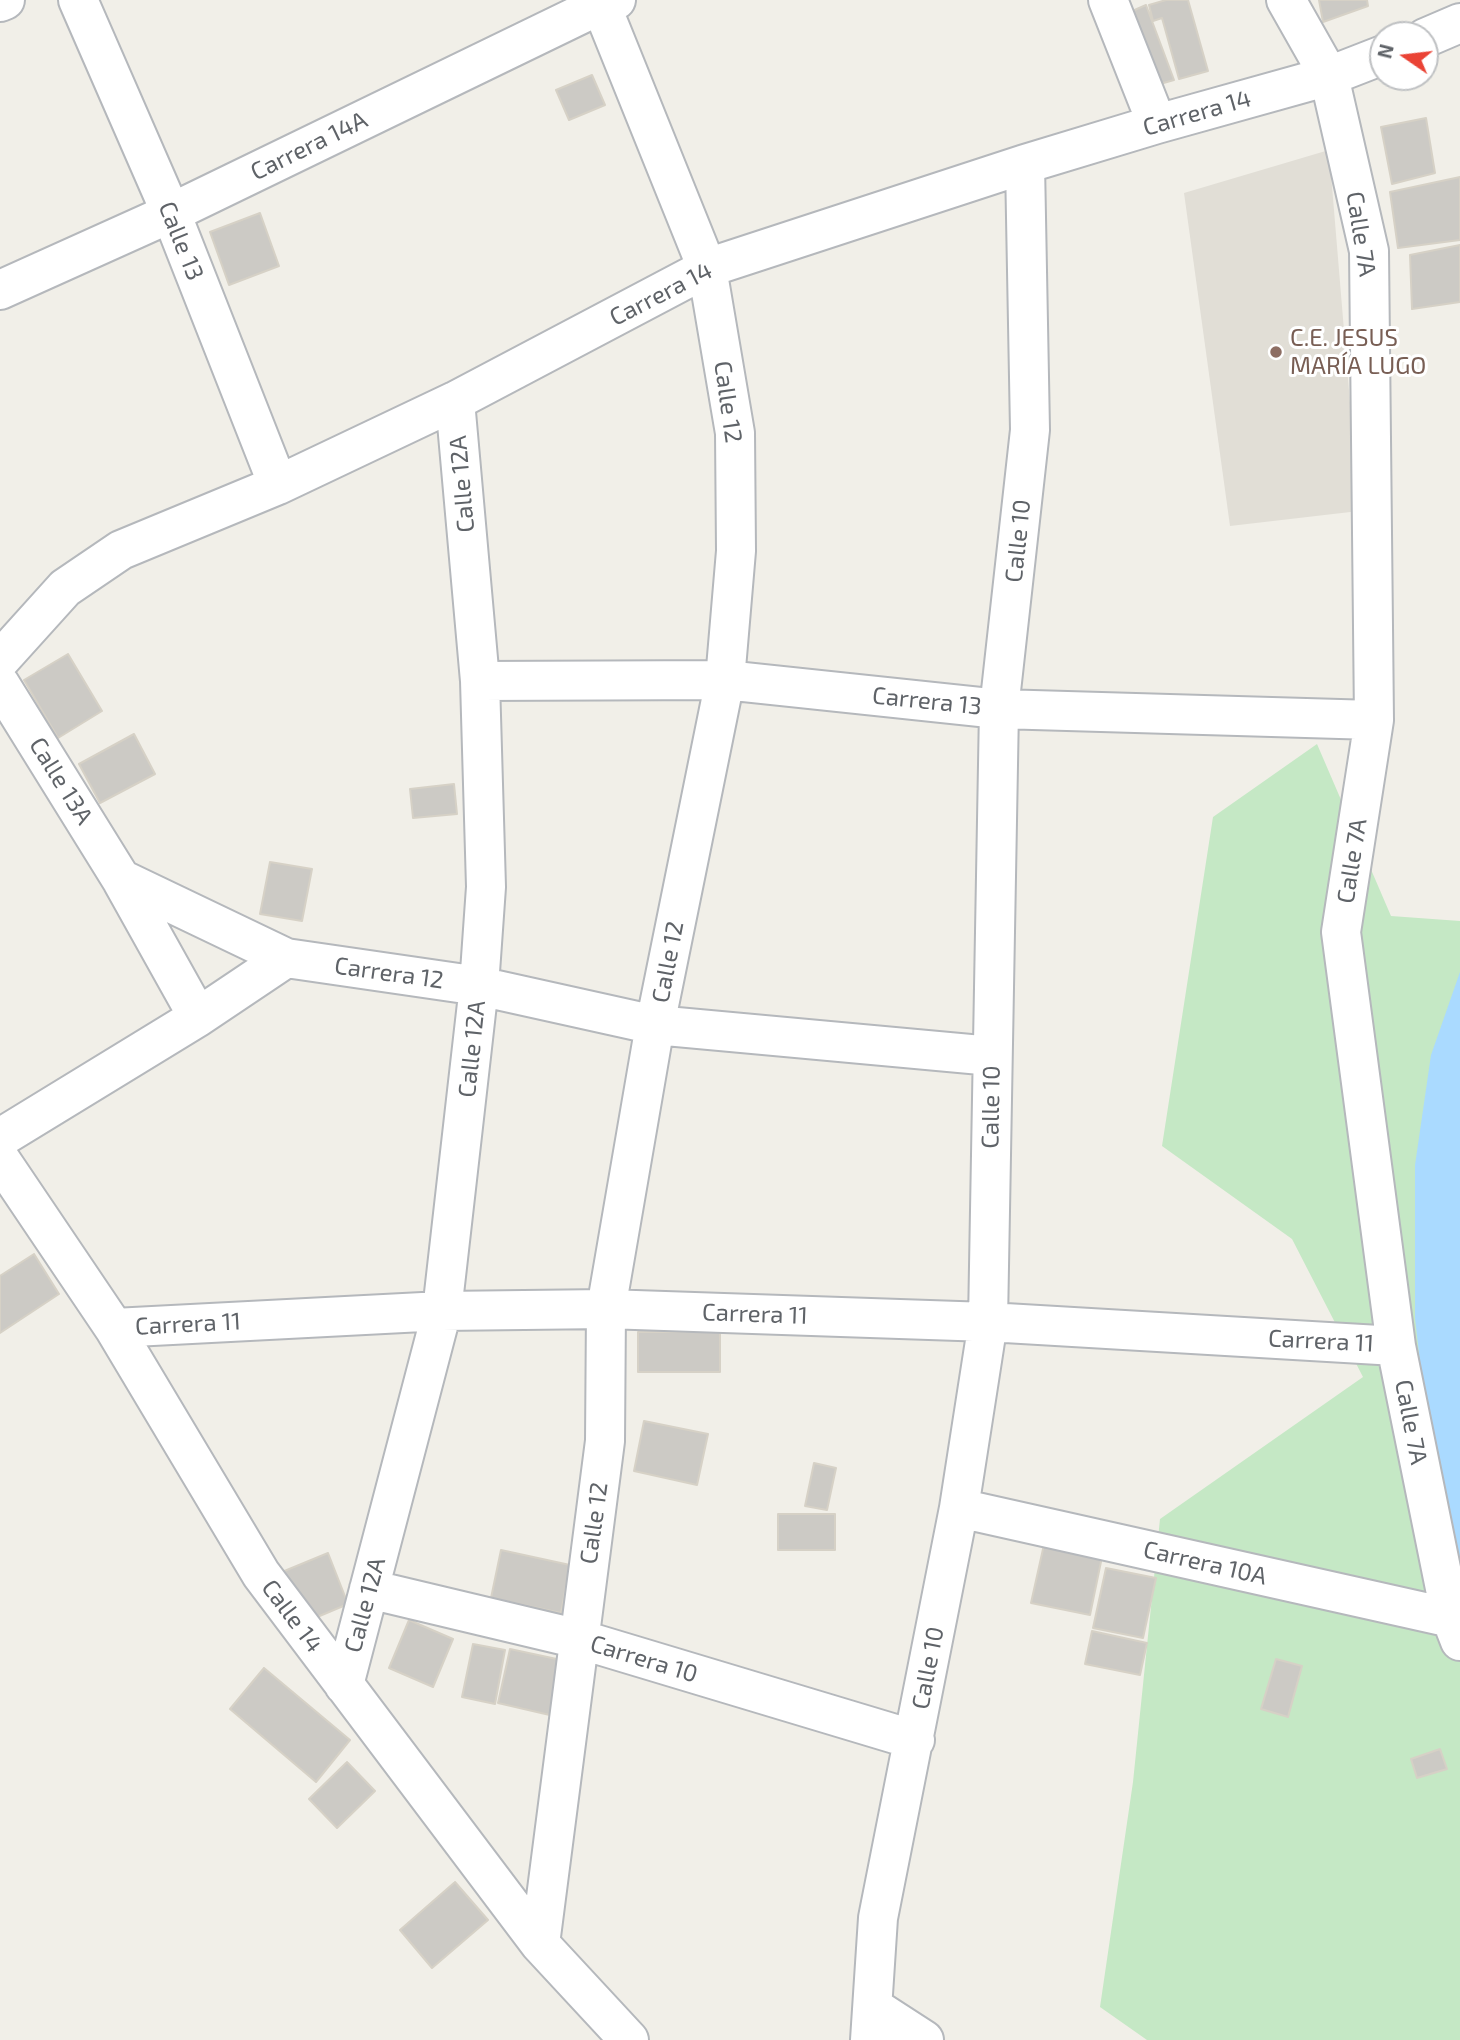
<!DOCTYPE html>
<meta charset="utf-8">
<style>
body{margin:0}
#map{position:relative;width:1460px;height:2040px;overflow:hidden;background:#f1efe8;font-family:"Exo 2",sans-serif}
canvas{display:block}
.north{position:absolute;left:1369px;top:21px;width:70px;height:70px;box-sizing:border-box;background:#fff;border:2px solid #bfc1c3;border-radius:50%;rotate:284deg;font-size:19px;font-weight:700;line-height:28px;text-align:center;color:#5f6368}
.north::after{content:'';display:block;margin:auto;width:24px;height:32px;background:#ea4335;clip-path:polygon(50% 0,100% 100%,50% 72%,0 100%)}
</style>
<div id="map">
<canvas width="1460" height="2040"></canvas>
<div class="north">N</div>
</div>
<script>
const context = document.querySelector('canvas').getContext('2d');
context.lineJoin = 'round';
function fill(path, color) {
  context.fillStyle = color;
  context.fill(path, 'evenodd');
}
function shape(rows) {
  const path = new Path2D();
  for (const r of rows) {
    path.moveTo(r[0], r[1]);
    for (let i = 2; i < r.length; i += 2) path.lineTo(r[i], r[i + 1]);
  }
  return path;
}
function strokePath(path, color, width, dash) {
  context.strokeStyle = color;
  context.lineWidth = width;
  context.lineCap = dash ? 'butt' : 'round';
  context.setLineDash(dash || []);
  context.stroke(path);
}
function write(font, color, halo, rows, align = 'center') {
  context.font = font + ' "Exo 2",sans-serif';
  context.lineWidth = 6;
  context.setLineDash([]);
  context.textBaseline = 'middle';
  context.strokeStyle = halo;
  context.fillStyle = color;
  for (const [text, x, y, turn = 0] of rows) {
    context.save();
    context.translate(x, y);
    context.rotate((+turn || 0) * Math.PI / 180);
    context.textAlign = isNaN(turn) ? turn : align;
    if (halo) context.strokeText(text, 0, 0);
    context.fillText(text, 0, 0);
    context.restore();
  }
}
fill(shape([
 [1329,150,1359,511,1230,526,1184,193]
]), '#e1ded6');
fill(shape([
 [1317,744,1391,916,1460,921,1460,2040,1147,2040,1100,2007,1133,1782,1160,1519,1363,1377,1292,1239,1162,1146,1213,817]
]), '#c5e8c5');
fill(shape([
 [1460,972,1460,1570,1431,1458,1415,1318,1415,1165,1431,1055]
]), '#aadaff');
const building = shape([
 [1166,0,1188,0,1208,71,1179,79,1162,18,1153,21,1149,5,1166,0],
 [1319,0,1367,0,1368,6,1323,22,1319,0],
 [1146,5,1174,80,1160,84,1130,12,1146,5],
 [592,75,605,105,569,120,556,90,592,75],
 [1426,118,1435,173,1392,184,1381,127,1426,118],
 [1460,177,1460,240,1398,248,1390,192,1460,177],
 [260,213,279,266,229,285,210,232,260,213],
 [1460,245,1460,302,1412,309,1410,255,1460,245],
 [68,654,102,711,58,738,24,680,68,654],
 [134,734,155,774,100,803,79,764,134,734],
 [454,784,457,814,413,818,410,789,454,784],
 [270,862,312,869,302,921,260,914,270,862],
 [34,1254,59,1294,0,1333,0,1276,34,1254],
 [638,1332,720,1332,720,1372,638,1372,638,1332],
 [644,1421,708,1434,697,1485,634,1471,644,1421],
 [814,1463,836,1468,827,1510,805,1506,814,1463],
 [778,1514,835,1514,835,1550,778,1550,778,1514],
 [1045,1540,1103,1552,1090,1615,1031,1603,1045,1540],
 [501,1550,570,1565,561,1613,491,1598,501,1550],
 [328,1553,348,1604,303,1623,282,1572,328,1553],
 [1106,1568,1156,1578,1143,1638,1093,1628,1106,1568],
 [409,1620,453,1639,433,1687,389,1668,409,1620],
 [1092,1631,1147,1643,1140,1675,1085,1664,1092,1631],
 [473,1644,505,1650,495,1704,462,1697,473,1644],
 [510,1649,566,1661,554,1716,498,1703,510,1649],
 [1276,1659,1302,1666,1288,1717,1261,1709,1276,1659],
 [264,1668,350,1740,316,1782,230,1709,264,1668],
 [1440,1749,1447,1769,1417,1778,1411,1759,1440,1749],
 [347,1762,375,1791,337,1828,309,1799,347,1762],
 [455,1882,488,1920,432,1968,400,1930,455,1882]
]);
fill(building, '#cccac5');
strokePath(building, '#d6d1c6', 2);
const minor = shape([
 [78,0,171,213,278,485],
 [1108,0,1157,124],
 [1286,0,1329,76,1369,251,1374,720,1341,932,1396,1346,1451,1618,1460,1641],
 [0,2,5,0],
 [1425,38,1460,23],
 [0,290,171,213,600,5,616,0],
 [0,660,65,588,121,550,278,485,455,401,707,268,1025,164,1157,124,1329,76,1383,55],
 [480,681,725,680,999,709,1374,720],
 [0,684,121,879,198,1017],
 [121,879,286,958],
 [0,1138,198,1017,286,958,479,986,655,1025,992,1056],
 [0,1159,114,1328,261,1574,540,1944,629,2040],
 [114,1328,442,1311,606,1309,988,1322,1396,1346],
 [959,1508,1451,1618],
 [369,1589,579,1639,915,1740],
 [344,1685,442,1311,479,986,486,887,480,681,455,401],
 [540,1944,605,1441,606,1309,655,1025,725,680,736,551,735,433,707,268,599,0],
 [873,2007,924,2040],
 [870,2040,878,1918,959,1508,988,1322,999,709,1030,430,1025,164]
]);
strokePath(minor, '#b5b8bc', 42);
strokePath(minor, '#fff', 38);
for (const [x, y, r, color] of [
 [1276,352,7,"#8d6e63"]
]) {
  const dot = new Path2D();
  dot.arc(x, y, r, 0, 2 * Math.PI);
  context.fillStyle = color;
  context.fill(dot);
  strokePath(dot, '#fff', 2.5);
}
write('24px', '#5f6368', '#fff', [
 ["Carrera 14",1197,113,-16],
 ["Carrera 14A",309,146,-26],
 ["Calle 7A",1361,234,81],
 ["Calle 13",181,241,68],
 ["Carrera 14",661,294,-27],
 ["Calle 12",728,402,82],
 ["Calle 12A",462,484,-95],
 ["Calle 10",1018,541,-84],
 ["Carrera 13",927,701,6],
 ["Calle 13A",61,781,58],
 ["Calle 7A",1352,861,-81],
 ["Calle 12",668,962,-79],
 ["Carrera 12",389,973,8],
 ["Calle 12A",472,1049,-84],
 ["Calle 10",991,1107,-89],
 ["Carrera 11",755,1314,2],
 ["Carrera 11",188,1324,-3],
 ["Carrera 11",1321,1341,3],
 ["Calle 7A",1411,1422,79],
 ["Calle 12",594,1523,-82],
 ["Carrera 10A",1205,1563,13],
 ["Calle 12A",365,1605,-75],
 ["Calle 14",292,1616,53],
 ["Carrera 10",644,1659,17],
 ["Calle 10",928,1668,-79]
]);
write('24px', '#785e54', '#fff', [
 ["C.E. JESUS",1290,338],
 ["MARÍA LUGO",1290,366]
], 'left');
</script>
